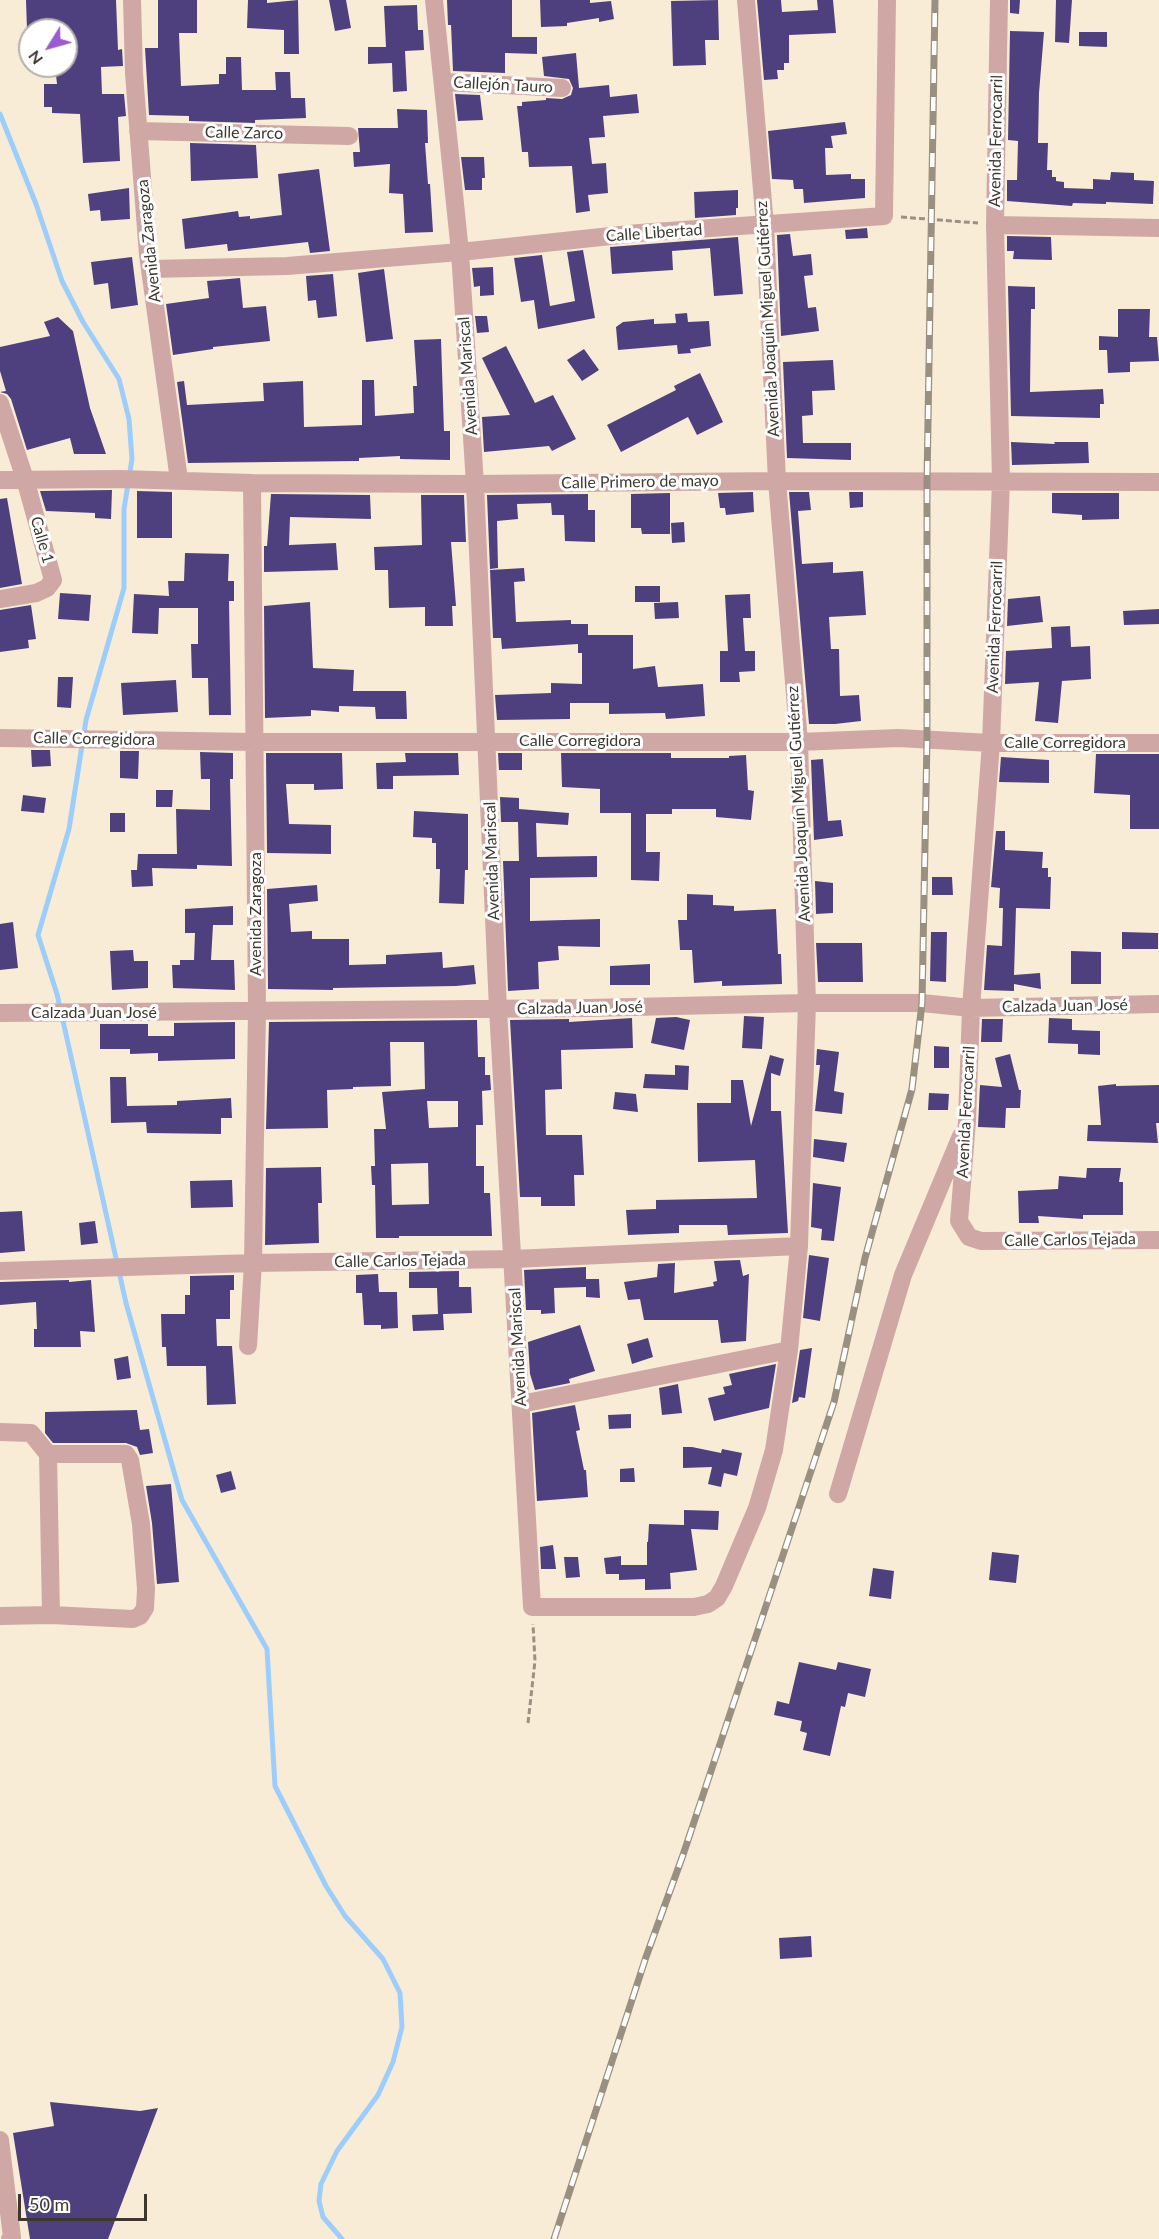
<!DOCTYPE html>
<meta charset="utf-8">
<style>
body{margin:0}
#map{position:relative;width:1159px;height:2239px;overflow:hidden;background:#f9ecd6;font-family:Lato,sans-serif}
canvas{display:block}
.north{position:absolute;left:18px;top:18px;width:60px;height:60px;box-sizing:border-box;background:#fff;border:2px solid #b1afac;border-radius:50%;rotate:233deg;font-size:16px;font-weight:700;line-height:24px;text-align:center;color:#3d382f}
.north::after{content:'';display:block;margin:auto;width:21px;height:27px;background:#9b5ad0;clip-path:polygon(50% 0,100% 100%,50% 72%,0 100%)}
.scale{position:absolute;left:18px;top:2194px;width:129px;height:27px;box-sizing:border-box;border:3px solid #3d382f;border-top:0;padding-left:8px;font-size:18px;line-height:21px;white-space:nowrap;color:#3d382f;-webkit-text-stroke:4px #fff;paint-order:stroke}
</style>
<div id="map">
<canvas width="1159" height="2239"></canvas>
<div class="north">N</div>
<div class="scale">50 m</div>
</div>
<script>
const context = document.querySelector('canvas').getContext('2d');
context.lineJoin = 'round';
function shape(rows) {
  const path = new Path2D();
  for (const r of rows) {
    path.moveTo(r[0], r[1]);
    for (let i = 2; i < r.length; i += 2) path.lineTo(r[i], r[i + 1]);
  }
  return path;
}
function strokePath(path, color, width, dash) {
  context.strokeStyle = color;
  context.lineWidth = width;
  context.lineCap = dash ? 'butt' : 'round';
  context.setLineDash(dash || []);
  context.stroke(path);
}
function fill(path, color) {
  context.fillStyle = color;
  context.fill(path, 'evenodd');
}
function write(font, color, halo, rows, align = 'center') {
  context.font = font + ' Lato,sans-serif';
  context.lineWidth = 6;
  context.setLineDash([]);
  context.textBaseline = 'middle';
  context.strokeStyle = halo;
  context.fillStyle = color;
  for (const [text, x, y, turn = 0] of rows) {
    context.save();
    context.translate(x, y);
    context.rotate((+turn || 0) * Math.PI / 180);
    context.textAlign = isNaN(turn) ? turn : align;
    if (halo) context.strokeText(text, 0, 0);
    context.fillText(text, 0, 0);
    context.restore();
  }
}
strokePath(shape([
 [0,114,36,204,62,281,83,322,119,379,129,419,132,459,124,509,124,588,86,720,69,829,38,935,57,994,126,1303,182,1500,267,1649,275,1786,326,1886,345,1916,383,1959,400,1993,402,2027,393,2062,378,2095,337,2151,321,2184,319,2201,323,2217,342,2239]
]), '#9dcdfb', 5);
fill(shape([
 [26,0,116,0,118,50,122,49,123,66,101,67,102,94,124,94,126,116,118,117,120,161,83,163,80,114,52,113,52,107,44,107,44,84,57,84,55,66,66,66,66,30,27,30],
 [158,0,197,0,197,33,179,33,181,86,219,84,219,74,226,74,226,57,241,57,242,90,276,90,275,72,290,72,291,98,305,98,306,118,255,120,255,123,189,121,189,116,149,115,145,48,158,48],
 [248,0,267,0,267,3,298,0,299,54,284,54,284,30,247,28],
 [329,0,346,0,351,28,335,31],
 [447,0,512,0,512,37,537,37,537,54,505,53,505,73,453,71,451,25,448,25],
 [540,0,590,0,590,3,611,1,614,19,599,22,599,18,567,23,567,26,541,27],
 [718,0,719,40,705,40,706,65,673,66,671,1],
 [757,0,781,0,782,12,818,10,817,0,833,0,836,33,789,35,789,63,784,63,784,70,777,70,778,79,764,80],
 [1010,0,1020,0,1019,14,1010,13],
 [1056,0,1072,0,1069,43,1055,42],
 [417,5,418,30,423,30,424,50,405,51,407,91,393,92,392,63,368,64,368,47,386,47,384,6],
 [1010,31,1044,32,1039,93,1038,143,1048,143,1047,170,1052,170,1052,177,1056,177,1056,181,1064,182,1064,188,1093,189,1093,179,1110,180,1111,172,1134,173,1134,180,1154,181,1153,204,1106,202,1106,204,1073,203,1072,206,1007,201,1007,180,1017,180,1018,141,1008,140],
 [1079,32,1107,32,1107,47,1079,46],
 [576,53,579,88,609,85,610,97,637,94,639,113,603,116,605,137,589,138,592,164,606,163,608,193,588,195,590,211,576,213,572,166,529,167,528,152,522,152,517,106,522,106,522,102,546,100,546,98,562,99,571,95,573,88,569,79,544,76,542,57],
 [455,94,480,95,483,120,458,121],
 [397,109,427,110,428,143,425,143,428,184,430,184,433,232,405,233,403,194,389,193,390,164,354,167,353,152,360,152,358,128,398,128],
 [845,122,847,134,831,136,833,148,825,148,826,175,851,174,851,179,865,179,865,198,804,203,803,189,794,189,793,180,772,179,768,131],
 [190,143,256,145,258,178,191,181],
 [461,157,484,157,485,178,482,178,482,190,465,190],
 [319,169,330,251,310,253,308,242,228,251,227,244,185,249,182,219,238,211,239,217,250,216,250,219,282,215,278,174],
 [129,188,130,219,101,221,100,210,90,211,88,194],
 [738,190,738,208,736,208,736,215,695,218,694,192],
 [867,228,868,238,846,239,845,230],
 [790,234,793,256,811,254,813,275,804,276,808,308,816,307,819,331,781,336,777,235],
 [1007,236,1051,237,1052,260,1013,259,1014,251,1007,251],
 [738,237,743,294,714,296,710,248,672,251,673,270,612,274,610,247],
 [583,250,595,318,538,329,534,300,521,302,514,258,542,255,550,306,575,301,567,252],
 [132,257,138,305,111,309,108,283,94,285,91,262],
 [493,267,494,295,480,296,480,286,474,287,472,268],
 [384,269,393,339,366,342,358,273],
 [333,274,337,316,318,318,316,300,308,301,306,276],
 [240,278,243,308,266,306,270,341,213,347,213,349,173,355,166,304,209,298,207,281],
 [1008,286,1035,287,1035,309,1031,309,1030,392,1103,389,1104,404,1100,404,1100,418,1011,416],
 [1118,309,1150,309,1149,337,1157,337,1159,361,1130,362,1130,372,1108,373,1107,350,1099,350,1099,336,1118,337],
 [687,313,688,322,709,321,711,346,690,349,691,353,678,354,677,345,618,350,616,327,623,322,654,319,654,324,676,323,675,314],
 [475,316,487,316,489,332,477,333],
 [58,317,73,331,90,408,106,454,74,454,70,438,27,450,11,399,7,394,0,392,6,391,0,371,0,347,50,336,44,322],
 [441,339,444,431,450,431,450,460,400,459,400,456,359,458,359,461,188,463,177,382,184,381,187,405,264,401,263,383,303,381,304,427,362,425,362,380,374,380,375,416,414,413,413,386,417,386,414,340],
 [506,346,535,403,553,395,576,439,552,451,549,446,484,452,482,417,510,415,482,358],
 [584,349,599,370,582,381,567,360],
 [833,360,835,390,812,391,813,415,802,416,803,443,851,443,851,460,787,458,783,362],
 [700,373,723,422,697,435,688,417,621,452,607,425,676,390,674,386],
 [1011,442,1055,444,1054,442,1088,442,1089,463,1012,465],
 [112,490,111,519,95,518,95,513,46,511,40,491],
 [137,491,172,492,172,538,137,538],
 [753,492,754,512,726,515,725,508,720,508,718,493],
 [789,492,809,492,811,510,798,511,802,564,833,562,833,573,863,571,866,615,829,617,831,649,839,649,840,696,859,695,861,721,835,724,809,724],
 [849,492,863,492,863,507,850,508],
 [670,493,670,534,642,534,641,528,631,528,631,494],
 [1052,493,1119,493,1119,519,1082,520,1082,515,1052,513],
 [271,494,370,495,371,519,290,517,289,545,336,543,338,570,264,572,264,546,267,546],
 [588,494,588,510,595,510,595,542,565,541,564,515,552,515,551,503,517,504,518,519,497,521,498,568,490,569,487,495],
 [421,495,464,495,466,542,451,542,456,606,452,606,453,626,425,626,425,607,389,608,388,570,375,570,374,547,422,545],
 [7,498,22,584,0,588,0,499],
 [684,522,685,542,672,543,671,523],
 [185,553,229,554,228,581,234,581,234,601,229,601,231,715,209,715,208,678,192,678,191,644,198,644,198,608,159,608,158,634,132,633,134,594,169,596,168,581,184,581],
 [524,568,525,581,514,582,516,622,571,620,571,624,588,624,588,635,633,635,633,669,655,666,658,687,703,684,705,716,666,719,665,713,609,714,609,703,570,703,570,719,497,720,495,695,551,693,551,683,582,684,582,653,578,653,578,644,502,649,501,638,493,638,490,570],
 [635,586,660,586,660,602,635,602],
 [60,593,91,595,89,621,58,619],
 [750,594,751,618,743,618,745,651,755,651,755,671,739,672,740,682,720,682,720,651,728,651,725,595],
 [1040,596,1043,622,1007,626,1008,599],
 [310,602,313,668,354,670,353,691,406,691,407,719,376,719,375,707,339,706,339,712,311,710,311,716,265,718,264,606],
 [678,602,679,618,655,619,654,603],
 [31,605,36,639,28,640,29,648,0,652,0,610],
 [1159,609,1159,624,1124,625,1123,611],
 [1070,626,1071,647,1090,646,1091,679,1062,681,1058,723,1035,721,1039,682,1005,684,1006,651,1052,648,1051,627],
 [58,677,73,677,71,708,57,707],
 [176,680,178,712,123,715,121,683],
 [31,750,50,750,51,766,32,767],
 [120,751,139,751,138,779,120,778],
 [200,752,233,753,233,779,230,779,232,866,197,865,197,869,152,868,153,886,132,887,131,870,137,870,138,854,177,854,176,809,210,810,210,779,201,779],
 [266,753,342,753,343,789,314,790,314,784,286,784,289,824,331,825,331,854,267,853],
 [405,753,458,753,459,775,393,776,393,789,377,789,376,763,406,762],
 [498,753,522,753,522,770,499,770],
 [561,753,671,753,671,758,729,758,729,756,746,755,748,790,754,791,751,820,716,817,716,809,672,809,672,814,646,814,646,852,660,852,659,881,631,880,631,813,600,813,600,789,562,787],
 [1096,754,1159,754,1159,829,1130,829,1130,795,1094,793],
 [1001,757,1049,760,1049,783,999,782],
 [823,759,828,821,841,820,843,836,814,840,811,760],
 [156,790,173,790,172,807,156,807],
 [23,795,46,798,44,813,21,811],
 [500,797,519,798,519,809,569,813,568,825,536,823,537,857,597,856,597,877,530,878,530,921,600,919,600,947,558,946,559,960,538,962,539,989,508,991,503,861,519,861,518,822,501,822],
 [414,811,468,814,468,870,465,870,464,904,439,903,440,869,436,869,436,843,432,843,432,838,413,837],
 [110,813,125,813,125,832,110,832],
 [996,831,1005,831,1005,850,1043,852,1042,868,1048,868,1048,877,1051,877,1050,909,1016,908,1014,975,1040,973,1041,989,1014,984,1014,991,984,990,987,945,1002,946,1003,908,999,908,1000,888,991,887],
 [932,877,952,877,953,895,932,895],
 [815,881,833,883,833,913,816,914],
 [317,885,318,901,289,904,291,932,312,931,312,939,349,939,349,965,386,964,386,955,442,952,443,968,474,965,476,984,456,986,333,988,333,990,268,989,267,889],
 [687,894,713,895,713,905,734,906,734,911,776,909,778,954,781,954,782,984,722,986,722,981,694,983,692,950,680,950,678,920,687,920],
 [233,906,233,925,213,925,211,960,234,960,235,990,173,988,172,965,180,965,180,960,194,960,195,933,185,933,185,909],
 [13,922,18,968,0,970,0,924],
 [931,932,947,932,946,982,930,981],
 [1122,932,1158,933,1158,949,1122,949],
 [816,943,862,943,863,982,818,982],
 [133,950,134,961,148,961,148,988,112,990,110,951],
 [1071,951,1101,952,1101,984,1071,984],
 [650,964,650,985,610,985,610,966],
 [744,1016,764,1017,762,1049,742,1048],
 [676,1017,690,1020,684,1050,651,1043,656,1018],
 [632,1018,633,1048,561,1050,562,1089,545,1090,546,1135,582,1135,584,1175,574,1175,575,1206,541,1206,541,1197,520,1197,510,1020,569,1019,569,1022],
 [1049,1018,1072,1019,1072,1030,1100,1031,1100,1055,1078,1054,1078,1044,1048,1043],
 [982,1019,1003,1019,1002,1042,981,1042],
 [477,1020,478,1057,485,1057,485,1075,490,1075,491,1090,482,1091,483,1125,476,1125,476,1166,484,1166,484,1193,490,1193,492,1236,399,1236,399,1238,376,1238,375,1185,372,1185,371,1166,375,1166,374,1129,386,1129,382,1092,425,1089,424,1042,390,1042,391,1086,353,1087,353,1089,327,1090,328,1128,266,1129,269,1022],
 [427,1101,458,1101,458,1127,429,1128],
 [428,1163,429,1204,392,1205,391,1164],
 [235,1022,235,1059,158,1061,158,1053,130,1054,130,1049,100,1049,100,1024,148,1024,148,1036,174,1036,174,1023],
 [934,1046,949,1047,949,1068,934,1068],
 [817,1049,839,1052,834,1091,844,1093,842,1114,815,1111,820,1065,816,1065],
 [1010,1054,1019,1090,1021,1090,1020,1108,1006,1108,1005,1128,978,1127,980,1085,1002,1087,995,1058],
 [770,1055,784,1059,780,1076,771,1073,771,1111,781,1111,788,1233,728,1235,727,1225,679,1225,679,1233,628,1235,626,1210,656,1209,656,1200,757,1198,755,1160,698,1162,697,1103,731,1103,731,1080,743,1080,751,1126],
 [675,1065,689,1066,688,1090,643,1088,645,1074,675,1075],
 [110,1077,126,1077,127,1106,177,1105,177,1101,231,1098,232,1118,221,1118,221,1134,147,1133,146,1122,111,1123],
 [1116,1084,1116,1086,1159,1085,1159,1123,1156,1123,1158,1143,1087,1141,1088,1125,1101,1125,1098,1086],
 [615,1092,636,1094,638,1112,613,1109],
 [929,1093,949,1094,948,1110,928,1110],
 [814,1139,847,1143,844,1162,813,1157],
 [321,1167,322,1203,318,1203,319,1243,265,1245,266,1168],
 [1087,1168,1121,1168,1119,1182,1123,1182,1123,1215,1083,1215,1083,1219,1038,1216,1039,1223,1019,1223,1018,1191,1058,1189,1059,1176,1086,1178],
 [232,1180,233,1207,191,1208,190,1181],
 [813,1183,841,1187,834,1241,821,1240,822,1229,811,1227],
 [22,1211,25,1251,0,1253,0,1212],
 [95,1221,98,1243,81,1245,79,1223],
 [809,1255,829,1258,820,1321,803,1318],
 [740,1260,743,1276,749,1274,746,1341,721,1343,718,1320,644,1320,640,1299,628,1300,624,1282,657,1277,658,1264,675,1263,674,1293,714,1286,713,1282,717,1281,714,1261],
 [586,1267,586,1279,599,1279,600,1298,586,1297,586,1287,554,1288,555,1313,541,1314,541,1310,526,1310,524,1270],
 [459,1271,459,1287,471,1287,472,1313,443,1314,444,1330,413,1331,412,1315,438,1314,437,1288,409,1288,409,1272],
 [378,1274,379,1292,397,1292,398,1328,381,1329,381,1325,364,1325,362,1293,356,1293,356,1275],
 [234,1275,234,1290,230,1290,230,1319,216,1319,217,1346,232,1346,236,1404,207,1405,206,1366,167,1366,166,1347,162,1347,161,1314,185,1314,185,1295,190,1295,190,1276],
 [69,1280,69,1282,91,1280,95,1332,80,1331,81,1347,34,1347,34,1329,37,1329,36,1302,0,1305,0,1282],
 [580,1325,595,1371,569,1379,570,1383,535,1390,530,1374,528,1342],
 [648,1338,653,1357,632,1364,627,1344],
 [812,1348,805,1398,799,1397,798,1401,792,1403,800,1350],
 [128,1356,131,1378,117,1380,114,1359],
 [776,1364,769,1408,714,1421,708,1398,725,1394,723,1387,732,1385,729,1374],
 [678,1384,682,1413,662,1415,659,1388],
 [575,1405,580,1430,576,1431,584,1470,586,1470,588,1497,537,1501,532,1413],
 [137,1410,140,1430,149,1429,153,1453,140,1455,137,1447,126,1443,53,1443,45,1433,45,1412],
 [631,1414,631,1428,609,1429,608,1415],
 [683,1447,692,1447,721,1453,722,1449,742,1453,737,1476,724,1473,721,1487,708,1484,712,1467,683,1468],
 [634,1468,635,1482,620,1482,620,1469],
 [231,1471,236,1489,221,1493,216,1475],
 [171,1484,179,1582,157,1584,152,1523,146,1486],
 [684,1510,719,1511,718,1530,691,1529,697,1570,670,1573,671,1589,645,1590,645,1579,619,1580,619,1574,606,1574,604,1558,621,1556,621,1565,647,1565,647,1542,648,1542,649,1524,684,1525],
 [553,1545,556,1569,541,1569,540,1547],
 [992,1552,1019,1555,1016,1583,989,1580],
 [564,1557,578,1557,580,1577,566,1578],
 [873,1568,894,1571,891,1599,869,1596],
 [799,1662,836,1670,838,1662,871,1669,865,1697,848,1693,845,1707,841,1706,830,1756,803,1750,807,1733,800,1731,802,1721,774,1715,777,1701,789,1704],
 [811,1936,812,1957,780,1959,779,1938],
 [50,2102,140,2111,158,2108,108,2239,30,2239,13,2133,54,2126]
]), '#4e407f');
strokePath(shape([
 [901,217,978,223],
 [528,1723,535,1661,533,1624]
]), '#9a9182', 3, [6, 3]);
strokePath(shape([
 [132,0,134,73,148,255,179,480],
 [434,0,460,252,475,484,498,1009,532,1607,694,1607,708,1604,717,1598,724,1586,757,1508,774,1450,789,1350,799,1246,807,1003,799,742,777,481,765,226,746,0],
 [999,0,995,225,1001,481,991,743,971,1008,967,1121,959,1221,969,1237,981,1241,1159,1240],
 [444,82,562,88],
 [138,131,349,136],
 [995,225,1159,228],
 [150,269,287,266,460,252,639,233,884,216,887,0],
 [0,403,25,479,53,580,47,588,36,593,0,599],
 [0,480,120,479,252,483,475,484,777,481,1159,482],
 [0,738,255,742,799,742,898,738,991,743,1159,743],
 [0,1013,588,1008,807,1003,922,1003,971,1008,1159,1004],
 [0,1271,253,1263,513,1259,799,1246],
 [248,1346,253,1263,257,1011,252,483],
 [521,1404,789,1350],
 [0,1432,31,1433,48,1454,126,1454,130,1460,141,1524,146,1589,145,1608,140,1616,133,1619,51,1615,0,1616],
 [48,1454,51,1615],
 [838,1494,903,1275,961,1136],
 [0,2140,12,2237,10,2239]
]), '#cfa8a6', 18);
const rail = shape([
 [554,2239,646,1957,683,1855,834,1402,865,1258,912,1089,922,1003,927,739,927,482,935,0]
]);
strokePath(rail, '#999081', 7);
strokePath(rail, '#fff', 4.5, [14]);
write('16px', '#3d382f', '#fff', [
 ["Callejón Tauro",503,85,3],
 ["Calle Zarco",244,133,1],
 ["Avenida Ferrocarril",996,141,-89],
 ["Calle Libertad",654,233,-4],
 ["Avenida Zaragoza",149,241,-96],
 ["Avenida Joaquín Miguel Gutiérrez",768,319,-93],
 ["Avenida Mariscal",468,376,-94],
 ["Calle Primero de mayo",640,482,-1],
 ["Calle 1",42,540,74],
 ["Avenida Ferrocarril",995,627,-88],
 ["Calle Corregidora",94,739,1],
 ["Calle Corregidora",580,741],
 ["Calle Corregidora",1065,743],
 ["Avenida Joaquín Miguel Gutiérrez",799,804,-93],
 ["Avenida Mariscal",492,861,-92],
 ["Avenida Zaragoza",256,914,-90],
 ["Calzada Juan José",1065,1006,-1],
 ["Calzada Juan José",580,1008,-1],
 ["Calzada Juan José",94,1013],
 ["Avenida Ferrocarril",966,1112,-87],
 ["Calle Carlos Tejada",1070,1240,-1],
 ["Calle Carlos Tejada",400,1261,-1],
 ["Avenida Mariscal",518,1347,-93]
]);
</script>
